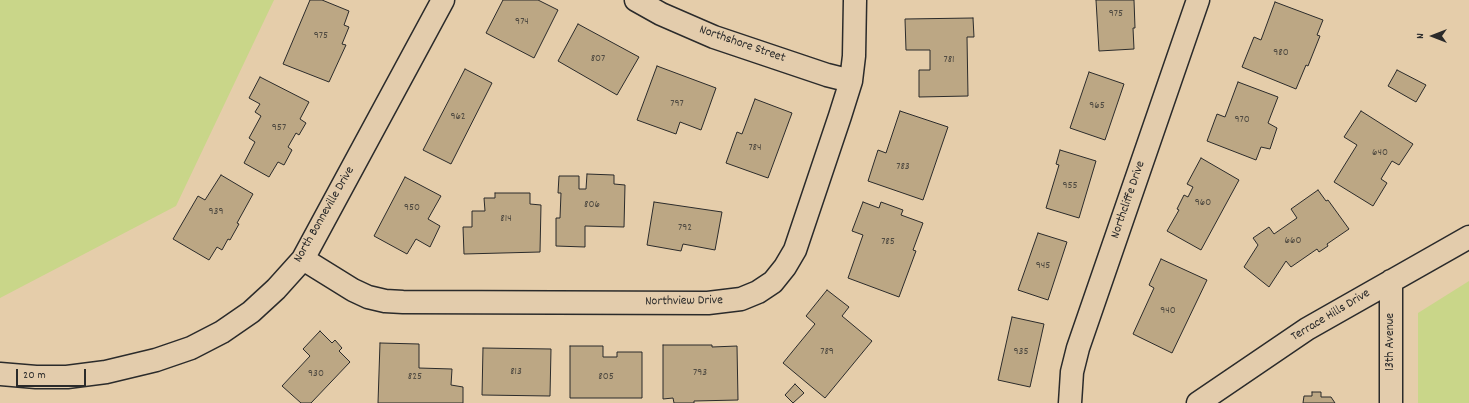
<!DOCTYPE html>
<style>
body{margin:0}
#map{position:relative;width:1469px;height:403px;overflow:hidden;background:#e5cdaa;font-family:Dekko,sans-serif}
canvas{display:block}
.north{position:absolute;left:1413px;top:16px;width:40px;height:40px;-webkit-text-stroke:3px #e3ccac;paint-order:stroke;rotate:270deg;font-size:11px;font-weight:700;line-height:16px;text-align:center;color:#2b2b2b}
.north::after{content:'';display:block;margin:auto;width:14px;height:18px;background:#2b2b2b;clip-path:polygon(50% 0,100% 100%,50% 72%,0 100%)}
.scale{position:absolute;left:16px;top:369px;width:70px;height:18px;box-sizing:border-box;border:2px solid #2b2b2b;border-top:0;padding-left:5px;font-size:12px;line-height:14px;white-space:nowrap;color:#2b2b2b;-webkit-text-stroke:3px #e3ccac;paint-order:stroke}
</style>
<div id="map">
<canvas width="1469" height="403"></canvas>
<div class="north">N</div>
<div class="scale">20 m</div>
</div>
<script>
const context = document.querySelector('canvas').getContext('2d');
context.lineJoin = 'round';
function fill(path, color) {
  context.fillStyle = color;
  context.fill(path, 'evenodd');
}
function shape(rows) {
  const path = new Path2D();
  for (const r of rows) {
    path.moveTo(r[0], r[1]);
    for (let i = 2; i < r.length; i += 2) path.lineTo(r[i], r[i + 1]);
  }
  return path;
}
function strokePath(path, color, width, dash) {
  context.strokeStyle = color;
  context.lineWidth = width;
  context.lineCap = dash ? 'butt' : 'round';
  context.setLineDash(dash || []);
  context.stroke(path);
}
function write(font, color, halo, rows, align = 'center') {
  context.font = font + ' Dekko,sans-serif';
  context.lineWidth = 3;
  context.setLineDash([]);
  context.textBaseline = 'middle';
  context.strokeStyle = halo;
  context.fillStyle = color;
  for (const [text, x, y, turn = 0] of rows) {
    context.save();
    context.translate(x, y);
    context.rotate((+turn || 0) * Math.PI / 180);
    context.textAlign = isNaN(turn) ? turn : align;
    if (halo) context.strokeText(text, 0, 0);
    context.fillText(text, 0, 0);
    context.restore();
  }
}
fill(shape([
 [0,0,274,0,176,206,0,298],
 [1469,281,1469,403,1418,403,1418,313]
]), '#c9d689');
const building = shape([
 [310,0,322,0,349,11,344,25,349,27,342,44,346,45,329,82,283,64,310,0],
 [503,0,538,0,558,10,534,58,486,33,503,0],
 [1096,0,1134,0,1135,28,1133,28,1134,49,1099,51,1096,0],
 [1275,2,1323,20,1317,35,1320,36,1308,66,1306,65,1296,89,1242,67,1254,37,1261,40,1275,2],
 [973,18,974,37,967,37,968,96,919,97,919,70,930,70,930,50,906,50,905,19,973,18],
 [578,24,639,57,617,95,558,61,578,24],
 [657,66,716,88,701,130,680,122,676,134,637,120,657,66],
 [465,69,492,83,451,164,423,150,465,69],
 [1397,70,1426,85,1416,102,1388,86,1397,70],
 [1089,72,1124,84,1105,140,1070,128,1089,72],
 [260,77,309,102,300,119,306,123,299,135,296,133,288,147,292,150,284,165,278,162,269,177,244,163,255,142,249,138,261,116,255,112,260,104,249,98,260,77],
 [1238,82,1278,97,1268,123,1277,128,1270,149,1261,147,1256,160,1207,141,1217,114,1225,117,1238,82],
 [755,99,792,113,768,178,726,163,737,132,742,134,755,99],
 [900,111,948,127,923,200,868,181,878,150,886,153,900,111],
 [1361,111,1413,144,1399,165,1392,161,1381,179,1387,183,1373,206,1334,182,1357,145,1344,137,1361,111],
 [1060,150,1096,161,1079,218,1046,208,1059,165,1056,164,1060,150],
 [1201,158,1239,180,1201,250,1167,231,1179,210,1177,209,1184,195,1188,197,1193,187,1187,184,1201,158],
 [587,174,614,175,614,184,625,185,624,227,585,226,585,247,556,246,556,218,560,218,561,193,558,193,559,176,579,176,579,189,586,189,587,174],
 [221,175,253,194,237,223,239,224,230,240,228,239,222,250,217,247,209,260,173,239,198,196,205,200,221,175],
 [405,177,441,196,428,219,440,226,430,247,416,239,407,254,374,236,405,177],
 [1318,190,1326,201,1328,200,1349,229,1327,244,1328,246,1319,252,1317,249,1291,267,1286,261,1269,287,1244,267,1258,245,1253,238,1269,227,1274,234,1297,218,1291,209,1318,190],
 [495,193,530,193,530,204,541,205,540,252,464,254,463,227,472,227,472,211,485,211,484,198,495,198,495,193],
 [654,202,722,212,715,250,683,244,681,251,647,245,654,202],
 [863,202,879,208,881,202,903,210,901,215,923,223,913,250,916,251,899,297,848,278,863,235,852,231,863,202],
 [1038,233,1067,242,1048,300,1018,290,1038,233],
 [1161,259,1207,280,1172,353,1133,334,1154,288,1149,285,1161,259],
 [827,290,849,307,842,316,872,341,825,398,783,363,815,324,806,316,827,290],
 [1012,317,1044,324,1030,387,998,380,1012,317],
 [320,331,332,343,335,340,342,348,339,351,350,362,311,403,301,403,282,386,310,356,303,349,320,331],
 [380,343,419,344,419,368,452,369,451,385,463,387,463,403,378,403,380,343],
 [663,345,712,345,712,347,737,346,738,400,694,401,694,403,674,403,673,398,663,399,663,345],
 [570,346,603,346,603,357,617,357,617,352,642,352,642,398,570,398,570,346],
 [483,348,551,349,550,396,482,395,483,348],
 [795,384,804,393,793,403,785,395,795,384],
 [1312,392,1321,392,1321,397,1331,397,1335,403,1303,403,1304,396,1312,396,1312,392]
]);
fill(building, '#bca784');
strokePath(building, '#2b2b2b', 1);
const minor = shape([
 [636,0,661,14,714,37,827,75,851,81],
 [303,259,353,290,368,297,385,301,403,302,708,303,741,299,758,292,773,282,785,267,795,250,840,116,851,81,854,56,855,0],
 [1391,281,1391,403],
 [0,374,36,377,67,377,106,372,156,360,191,348,222,332,251,312,276,289,303,259,443,0],
 [1070,403,1072,372,1078,348,1198,0],
 [1198,403,1307,329,1469,237]
]);
strokePath(minor, '#2b2b2b', 25);
strokePath(minor, '#e3ccac', 22);
write('11px', '#4f4a41', null, [
 ["975",1116,14],
 ["974",522,22],
 ["975",321,36],
 ["980",1281,53],
 ["807",598,59],
 ["781",949,60],
 ["797",677,104],
 ["965",1097,106],
 ["962",458,117],
 ["970",1242,120],
 ["957",279,128],
 ["784",755,148],
 ["640",1380,153],
 ["783",903,167],
 ["955",1070,186],
 ["960",1203,203],
 ["806",592,205],
 ["950",412,208],
 ["939",216,212],
 ["814",506,219],
 ["792",685,228],
 ["660",1293,241],
 ["785",888,242],
 ["945",1043,266],
 ["940",1168,311],
 ["789",827,352],
 ["935",1021,352],
 ["813",516,372],
 ["793",700,373],
 ["930",316,374],
 ["825",415,377],
 ["805",606,377]
]);
write('13px', '#2b2b2b', '#e3ccac', [
 ["Northshore Street",742,45,19],
 ["Northcliffe Drive",1129,200,-71],
 ["North Bonneville Drive",325,215,-60],
 ["Northview Drive",684,302,-1],
 ["Terrace Hills Drive",1331,316,-31],
 ["13th Avenue",1391,342,-90]
]);
</script>
